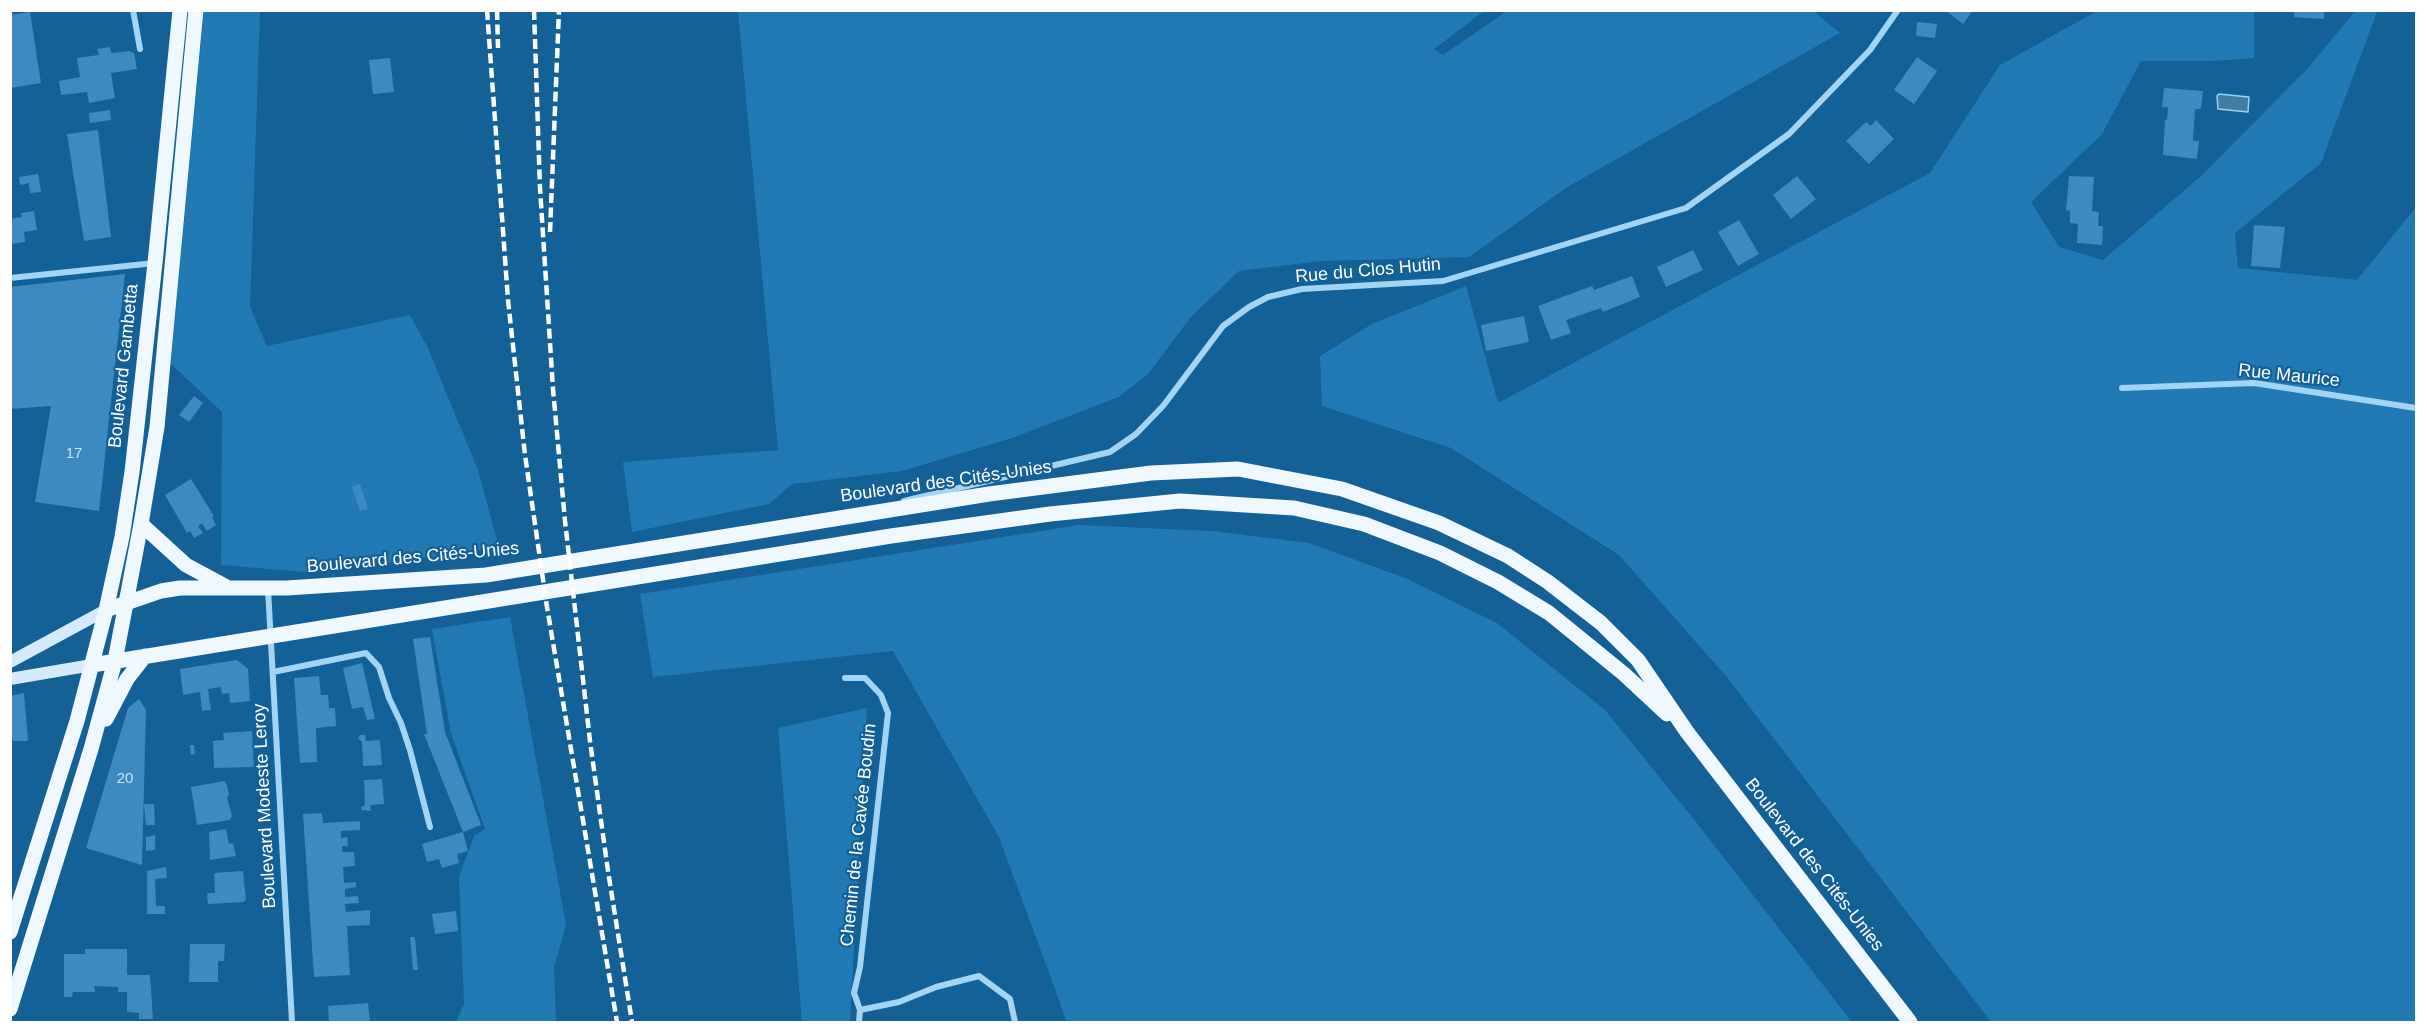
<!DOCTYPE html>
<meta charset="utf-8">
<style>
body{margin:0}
#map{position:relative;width:2427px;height:1033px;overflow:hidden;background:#136197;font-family:Arial,sans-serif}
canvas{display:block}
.frame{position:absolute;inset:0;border:12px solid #fff;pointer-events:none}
</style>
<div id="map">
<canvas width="2427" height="1033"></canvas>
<div class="frame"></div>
</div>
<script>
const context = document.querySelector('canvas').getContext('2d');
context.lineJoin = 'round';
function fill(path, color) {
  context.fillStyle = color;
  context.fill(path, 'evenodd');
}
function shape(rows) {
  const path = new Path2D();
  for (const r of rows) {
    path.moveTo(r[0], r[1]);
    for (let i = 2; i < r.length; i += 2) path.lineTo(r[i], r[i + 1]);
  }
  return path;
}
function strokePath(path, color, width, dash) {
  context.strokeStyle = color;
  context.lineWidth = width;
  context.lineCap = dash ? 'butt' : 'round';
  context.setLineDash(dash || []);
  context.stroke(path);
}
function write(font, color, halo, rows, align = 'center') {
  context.font = font + ' Arial,sans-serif';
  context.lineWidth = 4.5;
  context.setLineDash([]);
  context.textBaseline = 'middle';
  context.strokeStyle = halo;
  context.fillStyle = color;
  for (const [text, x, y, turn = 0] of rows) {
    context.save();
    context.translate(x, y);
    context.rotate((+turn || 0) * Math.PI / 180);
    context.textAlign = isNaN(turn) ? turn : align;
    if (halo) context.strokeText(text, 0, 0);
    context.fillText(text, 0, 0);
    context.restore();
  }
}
fill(shape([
 [204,11,260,11,250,307,267,346,410,315,427,346,478,470,499,548,317,573,221,565,222,412,171,364],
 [738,11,1484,11,1434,49,1443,55,1507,11,1813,11,1840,33,1569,186,1469,257,1321,261,1239,271,1190,318,1148,374,1119,397,1012,438,902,471,792,484,769,504,632,532,623,462,778,450],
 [2097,11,2254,11,2254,58,2212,61,2141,61,2102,134,2031,202,2059,247,2103,260,2200,177,2309,67,2355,11,2377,12,2321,163,2235,233,2238,268,2357,280,2416,207,2416,1022,1991,1022,1726,676,1619,555,1451,448,1322,406,1320,356,1372,324,1466,286,1498,403,1930,173,2000,65],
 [1079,525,1213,531,1309,543,1405,578,1497,623,1605,710,1696,822,1852,1022,1067,1022,999,837,893,651,653,677,640,594],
 [510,617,566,925,554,968,556,1022,456,1022,464,1004,459,877,474,836,485,829,451,733,432,629],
 [867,708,850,1022,802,1022,778,728]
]), '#227ab4');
const water = shape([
 [2219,94,2249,97,2248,112,2218,109,2217,96,2219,94]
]);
fill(water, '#447ba1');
strokePath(water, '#96d1f6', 1.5);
fill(shape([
 [1945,10,1973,10,1963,24],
 [2294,10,2324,10,2324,19,2294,17],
 [30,12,41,83,10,88,10,15],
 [1917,22,1937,24,1935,38,1916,36],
 [110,47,111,53,129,51,134,53,137,69,111,73,115,98,89,103,87,92,61,95,59,81,80,77,77,58,99,55,97,49],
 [1917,57,1937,71,1914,104,1894,90],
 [390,58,394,92,373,94,369,60],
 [2164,88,2203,91,2201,109,2195,109,2193,141,2199,141,2197,159,2163,155,2165,120,2167,120,2168,107,2162,107],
 [110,110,111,120,90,123,89,113],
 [1876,120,1894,139,1869,164,1846,141,1866,122,1871,126],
 [98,130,111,237,84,241,67,134],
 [38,174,41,192,30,193,29,183,20,185,19,177],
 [1797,176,1816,199,1791,219,1773,195],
 [2069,176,2094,177,2092,211,2099,212,2098,226,2103,226,2102,245,2077,243,2078,224,2070,223,2070,211,2066,210],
 [34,211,37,230,24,232,25,242,12,244,10,219,22,217,21,213],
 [1739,220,1759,254,1738,266,1718,232],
 [2254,225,2285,227,2280,268,2251,266],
 [1693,250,1703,270,1666,287,1657,267],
 [125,274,99,511,35,502,51,406,10,409,10,287],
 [1632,276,1640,297,1603,312,1601,308,1566,320,1571,333,1551,340,1538,306,1592,286,1594,290],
 [1524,316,1529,342,1486,351,1481,325],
 [194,396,203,403,189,422,179,415],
 [191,479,214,516,212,517,216,525,207,531,202,523,198,526,203,533,194,538,190,531,187,533,165,495],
 [360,484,368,509,360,511,352,486],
 [430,637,445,732,481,825,463,832,424,734,427,734,413,639],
 [237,660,248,669,250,701,230,703,229,693,222,694,221,687,208,689,211,710,202,711,200,692,183,695,180,669],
 [362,663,375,719,367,720,363,707,352,709,343,668],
 [319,676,321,695,328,695,329,708,335,708,336,726,316,728,317,762,300,763,294,678],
 [24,693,28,741,13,741,10,733,10,696],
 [139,699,146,710,142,865,86,848,128,708],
 [252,731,254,767,214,768,213,741,224,740,223,733],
 [360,735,365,735,366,741,380,740,382,765,363,766,362,742,358,738],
 [190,745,194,745,195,754,191,755],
 [382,779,384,804,370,805,371,811,362,810,361,807,365,805,364,780],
 [224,781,227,785,229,795,227,798,232,816,230,820,197,825,191,787],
 [144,804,154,804,155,825,146,825],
 [322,813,323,823,360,821,360,830,341,831,341,838,347,837,348,846,342,846,342,852,354,852,355,866,343,867,344,883,356,882,356,887,345,889,345,897,358,896,359,903,345,904,346,912,370,910,370,925,347,926,350,975,314,977,303,814],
 [226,829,229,844,233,843,236,856,210,860,209,832],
 [463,832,468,851,457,854,459,863,442,868,439,859,427,862,422,844],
 [155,835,155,850,146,851,146,837],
 [166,867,167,878,155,879,156,906,165,906,165,914,147,914,147,871],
 [243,871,246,900,243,902,208,904,207,893,215,893,214,873],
 [456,911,458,931,435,934,432,914],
 [410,937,415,937,418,970,413,970],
 [190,944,225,944,224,961,218,961,218,982,189,982],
 [85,949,127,949,127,975,150,975,153,1019,139,1019,139,1013,127,1012,127,992,118,992,118,987,94,986,95,992,73,992,72,997,64,997,64,954,85,954],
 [368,1003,370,1022,329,1022,328,1006]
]), '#3c8abf');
strokePath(shape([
 [133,10,140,49],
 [10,278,155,263],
 [2122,388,2254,383,2416,408],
 [904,501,1110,452,1136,434,1163,406,1223,326,1249,307,1268,297,1302,289,1443,281,1686,208,1789,134,1870,50,1898,10],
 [268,589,292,1022],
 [273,672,366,653,379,667,389,698,401,723,410,750,430,827],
 [845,678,865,678,881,695,888,713,860,967,854,993,860,1010,859,1022],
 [860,1010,899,1002,936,987,979,976,1010,999,1015,1022]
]), '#a4d4f3', 6);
strokePath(shape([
 [10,662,106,610],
 [10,679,92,665]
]), '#d3ebfc', 12);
strokePath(shape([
 [141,524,186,565,225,586],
 [106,610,161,591,180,588,287,588,486,575,989,494,1151,473,1238,469,1342,489,1439,523,1508,556,1548,582,1601,623,1638,660,1687,732,1910,1022],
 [92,665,891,536,1050,514,1180,501,1294,508,1364,524,1440,553,1498,582,1549,613,1624,674,1667,714],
 [106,719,127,679,145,656],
 [10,932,77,721,106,610,122,537,132,472,155,263,180,10],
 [10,1009,91,749,115,661,141,524,157,427,196,10]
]), '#f0f8ff', 15);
strokePath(shape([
 [487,10,508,300,525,455,547,607,617,1022],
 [497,10,498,48],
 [534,10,540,188,553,389,565,521,590,741,608,871,632,1022],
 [550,232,559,10]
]), '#fff', 4.5, [10, 4.5]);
write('15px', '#cee2ef', null, [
 ["17",74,454],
 ["20",125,779]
]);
write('18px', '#fff', '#136197', [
 ["Rue du Clos Hutin",1368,271,-5],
 ["Boulevard Gambetta",124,366,-84],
 ["Rue Maurice",2289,376,6],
 ["Boulevard des Cités-Unies",946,482,-8],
 ["Boulevard des Cités-Unies",413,558,-5],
 ["Boulevard Modeste Leroy",265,806,-93],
 ["Chemin de la Cavée Boudin",859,835,-84],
 ["Boulevard des Cités-Unies",1814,865,52]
]);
</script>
